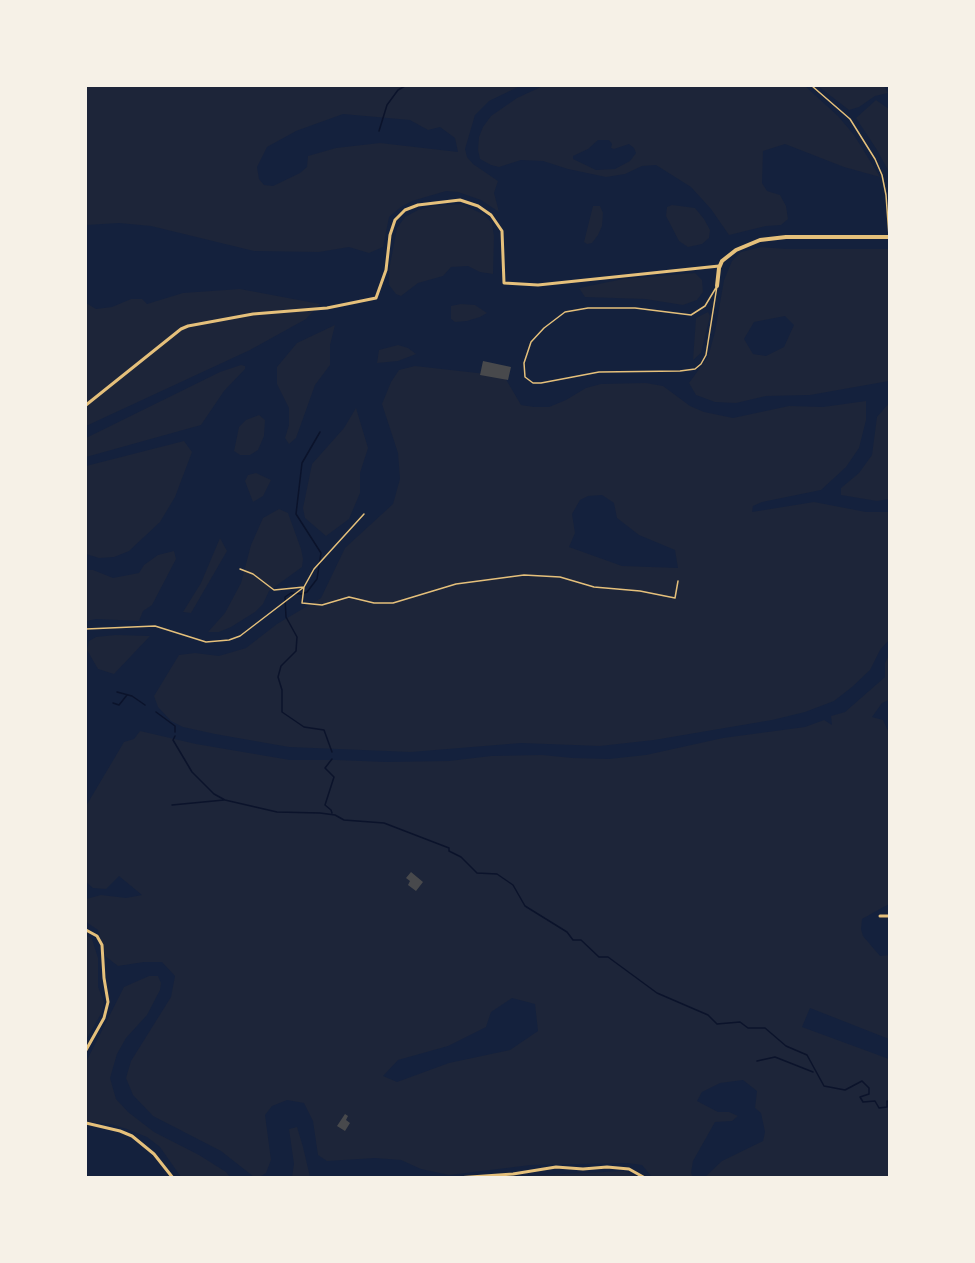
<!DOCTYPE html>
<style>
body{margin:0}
#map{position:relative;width:975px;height:1263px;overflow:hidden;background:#14213d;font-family:Spectral,serif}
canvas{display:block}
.frame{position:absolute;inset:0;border:87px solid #f6f1e7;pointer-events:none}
</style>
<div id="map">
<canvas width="975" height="1263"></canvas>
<div class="frame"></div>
</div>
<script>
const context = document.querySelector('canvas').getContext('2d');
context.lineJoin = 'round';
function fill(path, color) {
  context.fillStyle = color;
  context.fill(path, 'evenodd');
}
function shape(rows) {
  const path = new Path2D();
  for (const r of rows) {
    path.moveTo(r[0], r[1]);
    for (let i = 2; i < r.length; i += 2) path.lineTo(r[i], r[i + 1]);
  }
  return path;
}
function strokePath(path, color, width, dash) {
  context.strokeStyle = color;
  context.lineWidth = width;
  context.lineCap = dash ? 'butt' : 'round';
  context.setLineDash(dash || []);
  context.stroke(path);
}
fill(shape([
 [86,86,520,86,489,101,475,115,465,149,467,157,473,164,498,181,494,193,499,212,481,200,458,192,446,191,412,201,401,207,389,217,383,247,369,253,349,247,319,252,254,251,151,226,119,223,86,225],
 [343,114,410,120,428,130,440,127,455,138,458,152,380,143,336,148,308,156,307,167,300,173,273,186,264,185,259,179,257,167,267,147,296,131],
 [543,86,805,86,838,116,854,135,880,177,844,167,785,144,763,151,762,183,767,191,780,195,786,206,788,219,781,225,766,226,729,235,711,209,691,187,656,165,642,166,625,174,606,177,568,169,543,161,521,160,499,167,491,165,480,159,478,150,479,137,483,127,491,116,517,98],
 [598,140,609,140,612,144,611,148,614,149,629,144,634,148,636,153,630,161,615,169,596,170,573,159,573,156,588,149],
 [818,86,884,86,888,93,875,96,859,107,849,110],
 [876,100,889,109,889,178,888,170,877,150,856,118],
 [461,204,483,214,492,223,494,236,493,274,480,272,468,266,451,267,443,276,418,283,401,296,396,294,389,285,389,270,397,228,405,217,418,210,432,206],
 [672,205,695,208,704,219,710,230,709,238,702,244,688,247,679,241,666,216,667,207],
 [593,206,600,206,603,213,602,226,598,235,592,243,587,244,584,242],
 [761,247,786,249,889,249,889,381,810,395,766,396,736,403,715,402,696,395,689,383,708,357,715,332,724,280,732,261,741,252],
 [785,316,794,325,784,347,766,356,753,354,744,339,754,322],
 [695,273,702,280,703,292,697,300,683,305,645,299,585,297,579,288,623,279],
 [240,289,320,304,306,319,250,350,86,426,86,303,96,309,112,307,131,299,142,299,147,304,183,293],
 [461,304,475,305,487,313,480,317,467,321,455,322,451,319,451,306],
 [708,312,710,316,701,353,693,360,696,318],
 [335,325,330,345,330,365,315,385,296,438,289,444,285,438,289,425,289,408,277,384,277,367,297,343],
 [398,345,408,348,416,354,398,361,377,363,379,350],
 [241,365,245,366,245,369,224,391,201,425,86,457,86,438,220,372],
 [415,366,504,376,521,405,534,407,549,407,566,400,586,388,601,384,646,383,663,386,690,406,704,412,733,418,789,406,823,407,866,401,866,420,859,448,846,467,821,490,762,502,753,506,752,512,814,502,866,512,889,512,889,640,880,650,870,670,852,687,834,701,805,712,772,720,654,740,600,746,521,743,411,752,289,747,215,734,183,727,171,721,158,707,154,696,179,655,195,653,219,656,246,648,277,624,321,598,345,548,393,504,400,479,398,453,382,404,391,382,399,370],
 [602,495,614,503,617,518,639,535,675,550,678,568,622,566,569,547,575,533,572,514,580,500,588,496],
 [889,403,889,499,877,501,841,495,841,488,859,473,872,455,877,417],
 [356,408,368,448,360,473,360,493,349,519,326,536,305,518,303,508,312,464,344,428],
 [259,415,265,420,264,436,258,450,250,455,240,455,234,451,239,427,246,420],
 [184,441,192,452,175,497,160,522,129,551,114,557,99,558,86,554,86,466],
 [256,473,271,480,263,496,253,502,245,481,248,475],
 [279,509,288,513,301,549,303,559,302,567,269,591,263,604,255,612,231,627,219,632,208,632,225,613,241,583,251,545,263,518],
 [220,538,227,551,191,613,183,612,201,583],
 [174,551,176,559,152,605,143,611,139,621,96,619,86,621,86,570,93,570,113,578,139,573,144,565,158,555],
 [116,635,150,636,114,674,98,669,87,650,89,641,96,637],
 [889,655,889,700,882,703,872,717,883,720,889,733,889,904,862,919,861,929,863,936,880,956,889,955,889,1039,810,1008,802,1027,889,1059,889,1177,705,1177,722,1161,763,1141,765,1132,761,1113,755,1108,757,1091,743,1080,720,1083,702,1092,697,1101,718,1112,729,1112,738,1116,732,1121,715,1122,693,1161,691,1173,693,1177,652,1177,642,1165,627,1163,531,1165,449,1175,421,1169,401,1160,375,1158,327,1161,318,1155,313,1121,304,1103,287,1100,272,1106,265,1115,271,1160,266,1173,260,1177,254,1177,221,1151,153,1116,133,1095,126,1078,131,1061,171,997,175,976,162,962,144,962,118,966,105,956,98,930,86,922,86,899,101,895,126,898,142,895,119,876,106,889,93,888,86,882,86,806,124,742,134,739,140,731,196,744,290,760,337,760,386,762,449,761,491,756,542,755,572,758,609,759,646,755,723,738,805,727,824,720,832,725,831,716,845,712,885,677,885,663],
 [512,998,535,1004,538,1031,510,1050,449,1063,397,1082,383,1076,398,1060,448,1046,486,1027,491,1012],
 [86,935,92,939,98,958,98,987,104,1002,102,1012,86,1040],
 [149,976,158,976,161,983,160,990,147,1015,126,1038,117,1054,110,1078,116,1099,128,1112,154,1132,199,1155,226,1172,230,1177,181,1177,160,1147,147,1137,127,1129,110,1124,89,1122,86,1120,86,1062,124,987],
 [297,1127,303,1147,310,1177,292,1177,294,1164,289,1129],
 [624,1171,638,1177,512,1177,542,1175]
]), '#1d2539');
strokePath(shape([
 [379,131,387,105,398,90,405,86],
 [320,432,302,463,296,514,321,553,317,579,307,592,301,594,291,593,285,597,286,617,297,637,296,651,281,666,278,677,282,690,282,712,304,727,324,730,332,752],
 [117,692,132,696,145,705],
 [113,703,119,705,127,695],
 [86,707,86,706],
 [156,712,175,726,175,732],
 [175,736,173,740,192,772,214,794,225,800,277,812,320,813,335,815,344,820,384,823,449,848,449,851,461,857,477,873,497,874,513,885,525,906,567,932,573,940,581,940,599,957,608,957,657,993,708,1015,717,1024,740,1022,748,1028,765,1028,786,1046,807,1055,824,1086,845,1090,862,1081,869,1088,869,1094,860,1097,863,1102,875,1101,879,1108,887,1107,887,1101,890,1102],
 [332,759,325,768,334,777,325,805,331,810,332,813],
 [172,805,224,800],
 [757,1061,775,1057,813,1072]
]), '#0b132b', 1.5);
fill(shape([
 [483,361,511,367,508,380,480,375],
 [411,872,423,882,416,891,408,885,410,881,406,878],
 [345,1114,348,1116,346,1120,350,1123,345,1131,337,1126]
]), '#48494c');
strokePath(shape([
 [240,569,253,574,274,590,304,587,302,603,322,605,349,597,374,603,393,603,456,584,524,575,560,577,594,587,640,591,675,598,678,581],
 [86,629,155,626,206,642,229,640,240,636,304,587,314,569,364,514]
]), '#e5c07b', 1.5);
strokePath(shape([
 [812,86,850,119,875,159,882,175,886,195,889,236],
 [717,286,706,355,701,364,695,369,680,371,599,372,541,383,533,383,525,377,524,363,531,342,544,328,565,312,588,308,635,308,691,315,705,306,717,286]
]), '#e5c07b', 1.5);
strokePath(shape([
 [86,405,181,329,188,326,253,314,327,308,376,298,386,270,390,235,395,220,405,210,418,205,460,200,478,206,491,215,502,231,504,283,538,285,719,266],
 [880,916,890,916],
 [86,930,97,936,102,945,104,978,108,1002,104,1018,86,1050],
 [86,1123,120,1131,132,1136,154,1154,173,1178],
 [456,1178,513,1174,556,1167,583,1169,607,1167,629,1169,645,1178]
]), '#e5c07b', 3);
strokePath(shape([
 [717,286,719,268,722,261,736,250,760,240,786,237,890,237]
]), '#e5c07b', 4);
</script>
